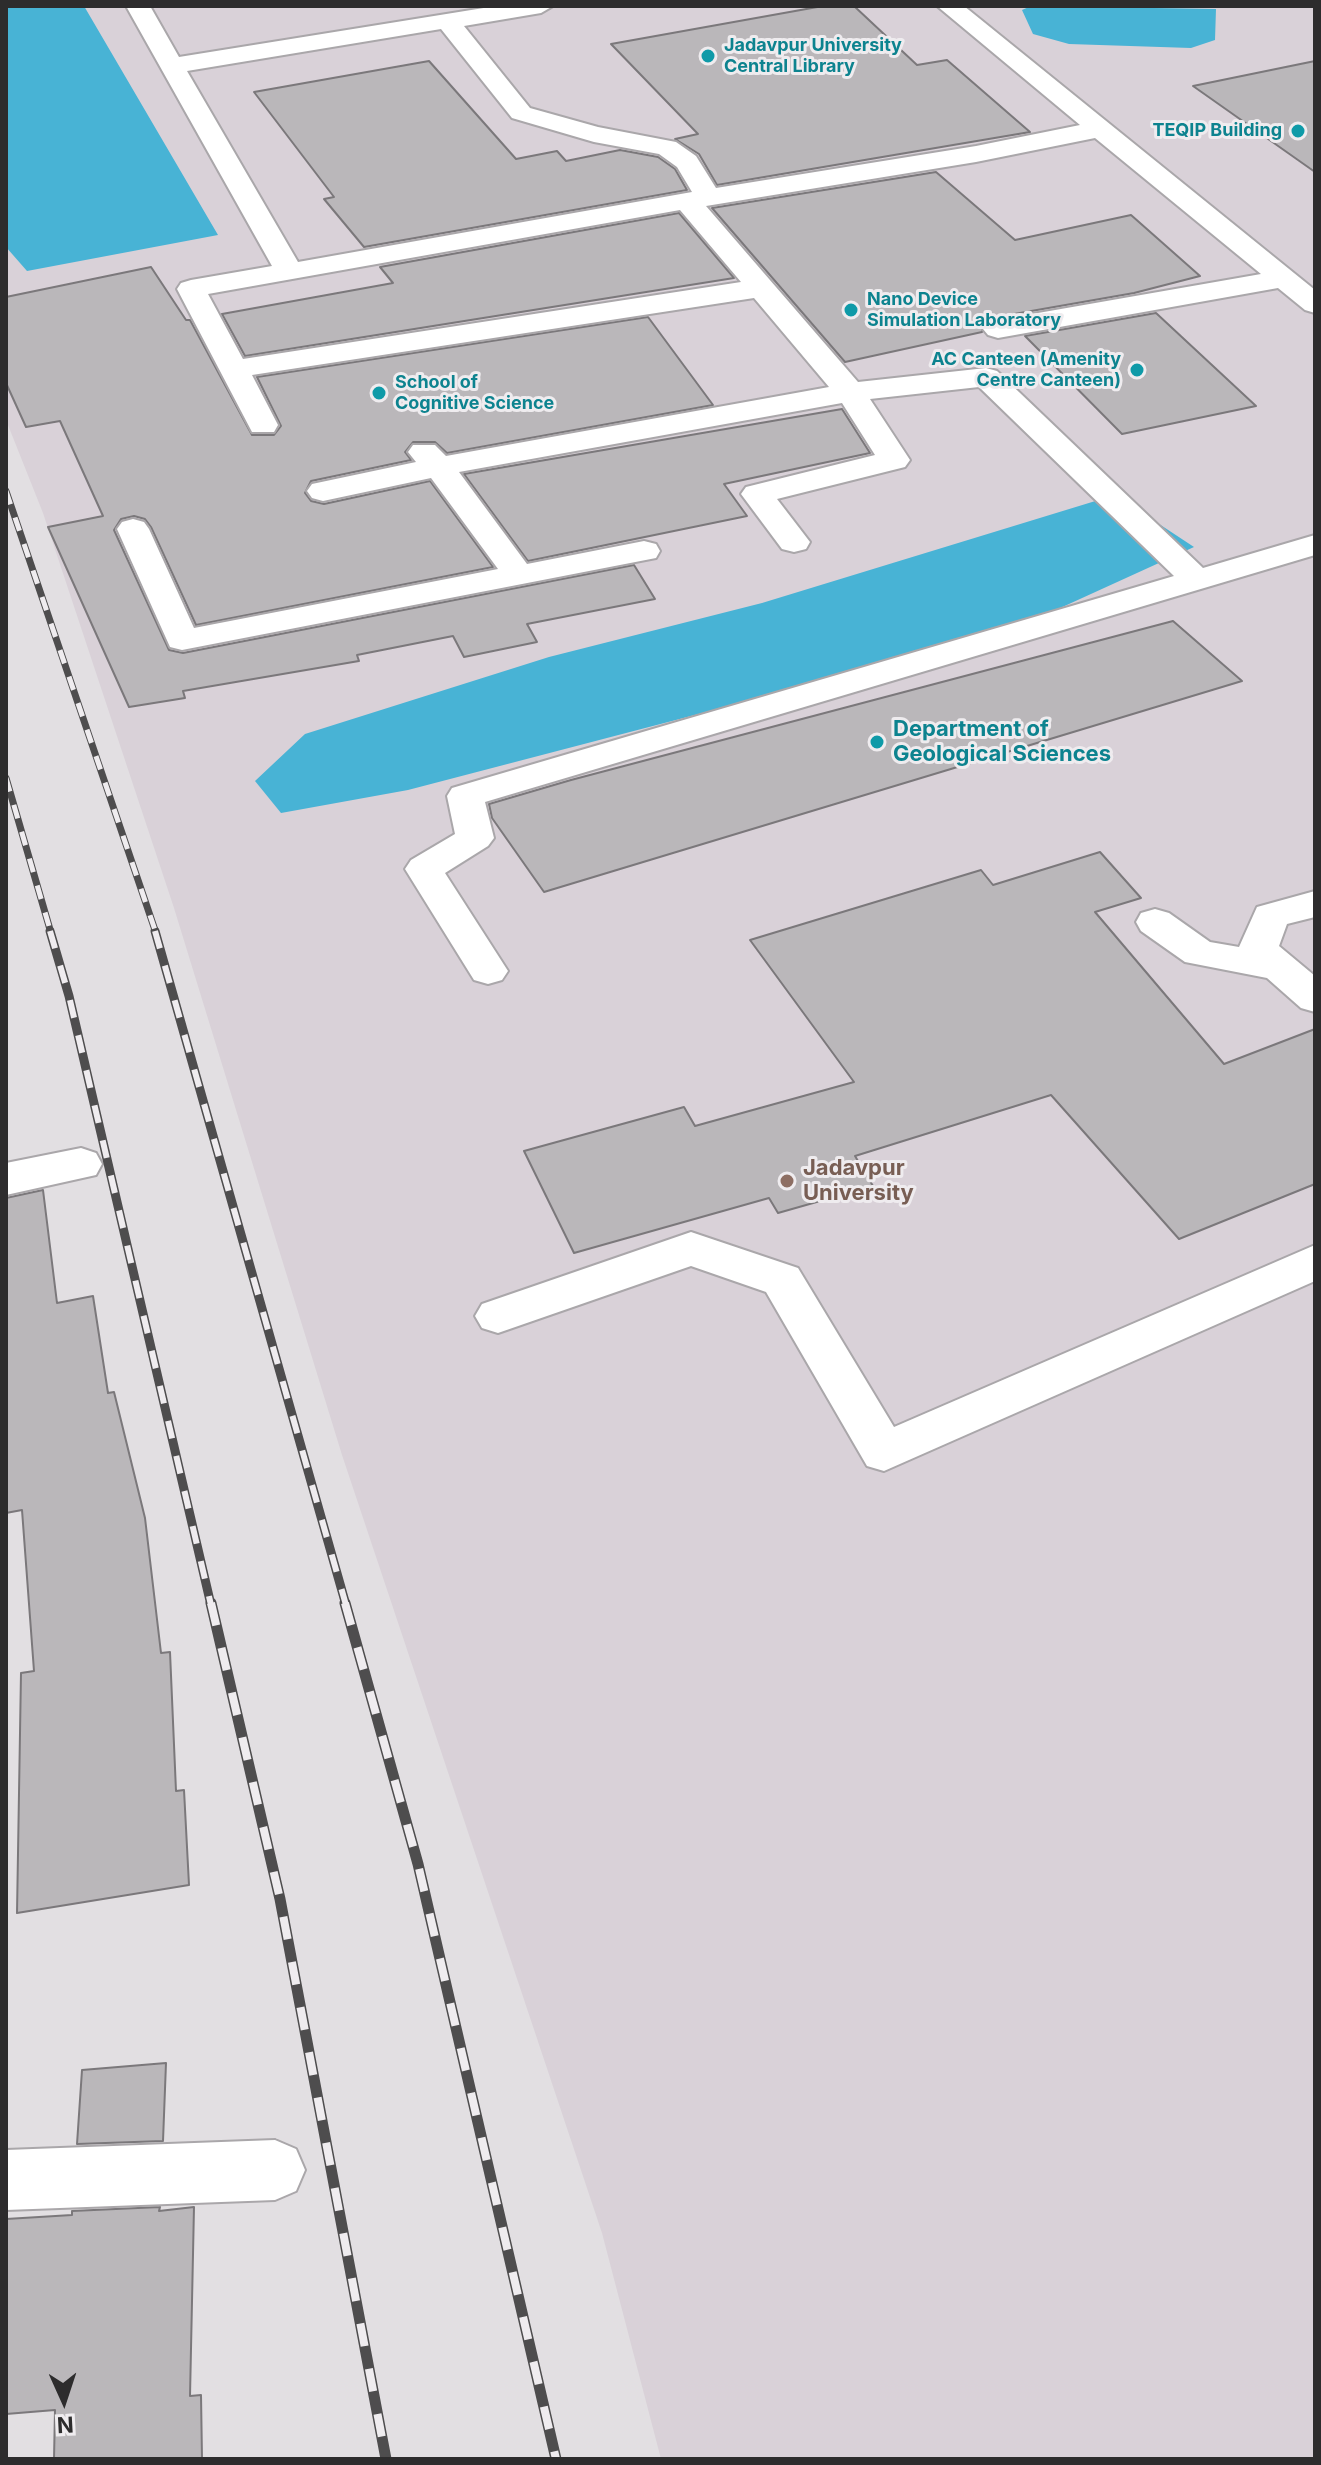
<!DOCTYPE html>
<style>
body{margin:0}
#map{position:relative;width:1321px;height:2465px;overflow:hidden;background:#e2dfe2;font-family:Inter,sans-serif}
canvas{display:block}
.frame{position:absolute;inset:0;border:8px solid #2d2c2d;pointer-events:none}
.north{position:absolute;left:24px;top:2361px;width:80px;height:80px;-webkit-text-stroke:6px #efecef;paint-order:stroke;rotate:177deg;font-size:22px;font-weight:700;line-height:32px;text-align:center;color:#2d2c2d}
.north::after{content:'';display:block;margin:auto;width:28px;height:36px;background:#2d2c2d;clip-path:polygon(50% 0,100% 100%,50% 72%,0 100%)}
</style>
<div id="map">
<canvas width="1321" height="2465"></canvas>
<div class="frame"></div>
<div class="north">N</div>
</div>
<script>
const context = document.querySelector('canvas').getContext('2d');
context.lineJoin = 'round';
function fill(path, color) {
  context.fillStyle = color;
  context.fill(path, 'evenodd');
}
function shape(rows) {
  const path = new Path2D();
  for (const r of rows) {
    path.moveTo(r[0], r[1]);
    for (let i = 2; i < r.length; i += 2) path.lineTo(r[i], r[i + 1]);
  }
  return path;
}
function strokePath(path, color, width, dash) {
  context.strokeStyle = color;
  context.lineWidth = width;
  context.lineCap = dash ? 'butt' : 'round';
  context.setLineDash(dash || []);
  context.stroke(path);
}
function write(font, color, halo, rows, align = 'center') {
  context.font = font + ' Inter,sans-serif';
  context.lineWidth = 6;
  context.setLineDash([]);
  context.textBaseline = 'middle';
  context.strokeStyle = halo;
  context.fillStyle = color;
  for (const [text, x, y, turn = 0] of rows) {
    context.save();
    context.translate(x, y);
    context.rotate((+turn || 0) * Math.PI / 180);
    context.textAlign = isNaN(turn) ? turn : align;
    if (halo) context.strokeText(text, 0, 0);
    context.fillText(text, 0, 0);
    context.restore();
  }
}
fill(shape([
 [6,6,1315,6,1315,2459,661,2459,602,2233,342,1455,174,908,43,513,6,420]
]), '#d9d1d8');
fill(shape([
 [6,6,84,6,218,235,27,271,6,247],
 [1031,6,1216,9,1215,40,1191,48,1069,44,1033,34,1022,10],
 [1115,495,1194,547,1001,635,408,790,281,813,255,781,305,734,549,657,762,603]
]), '#48b3d5');
const building = shape([
 [823,6,854,6,917,65,947,60,1030,132,717,185,699,154,675,139,698,134,611,44,823,6],
 [429,61,516,159,557,151,566,161,620,150,658,157,675,169,687,190,364,247,324,199,334,197,254,92,429,61],
 [1315,61,1315,172,1193,86,1315,61],
 [936,172,1015,240,1131,215,1200,276,1134,293,997,317,986,321,982,332,845,362,712,208,936,172],
 [679,213,734,278,245,356,222,314,393,283,380,267,679,213],
 [151,267,186,320,190,320,252,435,274,435,281,426,257,377,648,317,713,405,447,453,435,442,413,442,405,452,411,460,311,481,305,493,311,501,324,504,430,481,493,567,196,625,151,527,145,519,134,516,121,519,114,530,169,650,183,653,634,565,655,599,527,624,537,642,464,657,453,636,357,655,359,661,183,691,185,698,129,707,48,527,103,516,60,421,26,427,6,383,6,297,151,267],
 [1156,313,1256,406,1122,434,1025,336,1156,313],
 [842,409,870,453,724,484,747,516,528,561,464,474,842,409],
 [1173,621,1242,681,544,892,492,818,489,804,571,780,1173,621],
 [1100,852,1141,898,1095,912,1224,1064,1315,1029,1315,1184,1179,1239,1051,1095,855,1156,873,1186,778,1213,769,1198,574,1253,524,1151,684,1107,695,1126,854,1082,750,940,981,870,993,885,1100,852],
 [43,1190,57,1303,93,1296,108,1393,114,1392,145,1518,161,1653,170,1652,176,1791,184,1790,189,1885,17,1913,21,1673,34,1671,22,1510,6,1513,6,1198,43,1190],
 [166,2063,163,2141,77,2144,82,2070,166,2063],
 [160,2207,159,2211,194,2207,190,2396,201,2395,202,2459,54,2459,55,2410,6,2414,6,2219,72,2215,72,2211,160,2207]
]);
fill(building, '#bab7ba');
strokePath(building, '#7b787b', 2);
const minor = shape([
 [126,6,150,6,179,57,496,6,553,6,541,13,464,26,530,108,598,127,676,142,696,156,716,188,976,146,1080,125,937,6,964,6,1315,290,1315,313,1305,310,1278,288,998,338,988,335,983,329,988,323,998,320,1261,274,1095,138,976,162,706,206,858,382,986,368,997,371,1203,568,1315,535,1315,555,485,802,494,838,488,846,445,873,508,971,502,980,488,984,474,980,405,869,411,860,455,834,447,796,452,788,1174,576,979,387,870,399,910,460,905,467,777,499,810,542,806,549,794,552,782,549,741,494,746,487,875,455,842,403,459,472,527,564,644,541,656,544,660,551,656,558,182,650,170,647,117,529,122,522,133,519,144,522,149,529,194,628,498,569,431,478,323,501,312,498,307,491,312,484,416,462,408,452,413,445,435,445,446,456,829,387,754,298,252,375,278,425,274,432,252,432,177,289,181,283,191,280,272,266,126,6],
 [441,29,512,118,594,142,659,154,677,167,692,192,298,262,187,71,441,29],
 [680,210,741,282,243,359,208,294,680,210],
 [1315,891,1315,917,1287,924,1279,946,1315,976,1315,1012,1301,1008,1267,978,1185,962,1141,931,1136,922,1141,913,1155,909,1169,913,1210,942,1239,947,1257,907,1315,891],
 [81,1148,96,1153,102,1164,96,1175,6,1195,6,1163,81,1148],
 [691,1232,798,1268,894,1427,1315,1245,1315,1281,884,1471,867,1466,766,1292,691,1266,498,1333,482,1328,475,1316,482,1304,691,1232],
 [275,2140,296,2149,305,2170,296,2191,275,2200,6,2210,6,2150,275,2140]
]);
strokePath(minor, '#aaa7aa', 4);
fill(minor, '#fff');
const railFar2 = shape([
 [6,491,156,933],
 [6,778,51,933]
]);
const railFar1 = shape([
 [50,931,69,996,211,1605],
 [155,931,346,1605]
]);
const rail = shape([
 [211,1603,280,1899,386,2459],
 [345,1603,418,1864,556,2459]
]);
strokePath(railFar2, '#4e4d4e', 7);
strokePath(railFar1, '#4e4d4e', 9);
strokePath(rail, '#4e4d4e', 11);
strokePath(railFar2, '#efecef', 5, [14]);
strokePath(railFar1, '#efecef', 6, [18]);
strokePath(rail, '#efecef', 8, [23]);
for (const [x, y, r, color] of [
 [708,56,8,"#0f9aa8"],
 [1298,131,8,"#0f9aa8"],
 [851,310,8,"#0f9aa8"],
 [1137,370,8,"#0f9aa8"],
 [379,393,8,"#0f9aa8"],
 [877,742,8,"#0f9aa8"],
 [787,1181,8,"#8d6e63"]
]) {
  const dot = new Path2D();
  dot.arc(x, y, r, 0, 2 * Math.PI);
  context.fillStyle = color;
  context.fill(dot);
  strokePath(dot, '#efecef', 3);
}
write('bold 18px', '#0d838f', '#efecef', [
 ["Jadavpur University",724,46],
 ["Central Library",724,67],
 ["TEQIP Building",1282,131,"right"],
 ["Nano Device",867,300],
 ["Simulation Laboratory",867,321],
 ["AC Canteen (Amenity",1121,360,"right"],
 ["Centre Canteen)",1121,381,"right"],
 ["School of",395,383],
 ["Cognitive Science",395,404]
], 'left');
write('bold 22px', '#0d838f', '#efecef', [
 ["Department of",893,729],
 ["Geological Sciences",893,754]
], 'left');
write('bold 22px', '#785e54', '#efecef', [
 ["Jadavpur",803,1168],
 ["University",803,1193]
], 'left');
</script>
